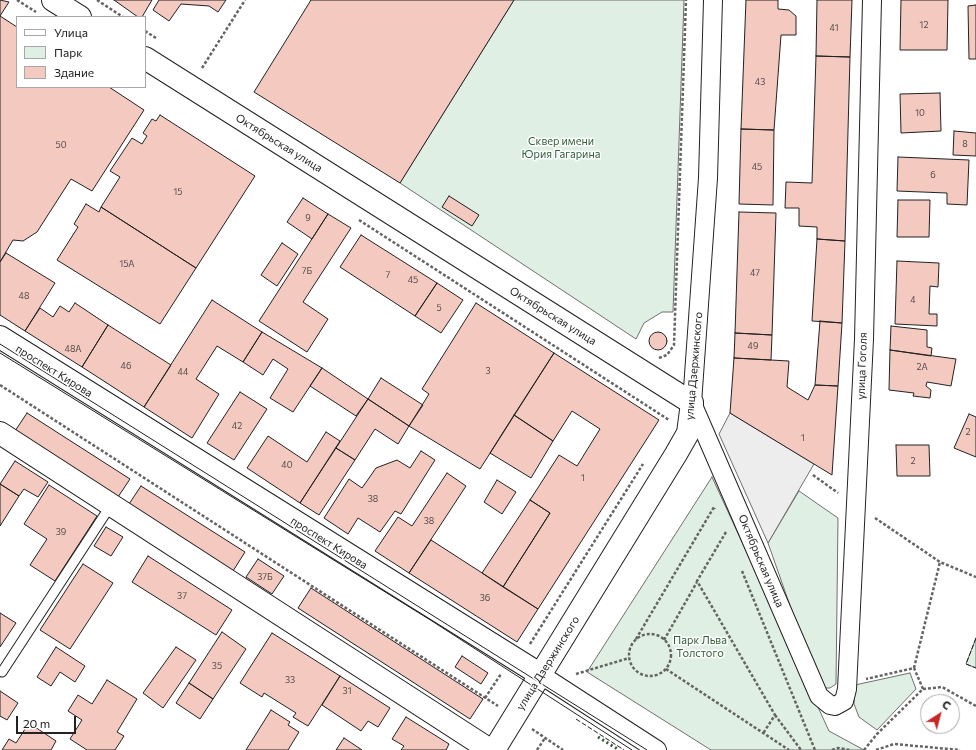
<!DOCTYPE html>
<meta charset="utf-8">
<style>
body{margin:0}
#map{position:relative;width:976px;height:750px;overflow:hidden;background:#fff;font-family:Commissioner,sans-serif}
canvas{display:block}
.legend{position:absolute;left:16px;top:16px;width:130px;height:72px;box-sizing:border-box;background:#fff;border:1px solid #a7a7a7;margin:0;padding:5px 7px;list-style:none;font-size:12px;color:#222}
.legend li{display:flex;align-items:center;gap:8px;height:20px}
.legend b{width:20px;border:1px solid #a7a7a7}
.north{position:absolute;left:920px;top:694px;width:40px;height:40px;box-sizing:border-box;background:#fff;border:1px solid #a7a7a7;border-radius:50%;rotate:36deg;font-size:11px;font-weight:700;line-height:16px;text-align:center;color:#222}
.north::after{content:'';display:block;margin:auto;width:14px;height:18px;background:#c62828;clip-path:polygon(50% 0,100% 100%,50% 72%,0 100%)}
.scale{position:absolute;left:16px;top:716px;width:60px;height:18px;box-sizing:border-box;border:2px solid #222;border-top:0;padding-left:5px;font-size:12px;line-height:14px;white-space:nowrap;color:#222;-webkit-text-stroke:3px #fff;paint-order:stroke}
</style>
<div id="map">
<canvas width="976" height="750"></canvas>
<ul class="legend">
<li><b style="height:5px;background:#fff"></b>Улица</li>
<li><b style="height:11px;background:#e0efe3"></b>Парк</li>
<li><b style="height:11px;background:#f3c9c0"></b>Здание</li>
</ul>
<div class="north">С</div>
<div class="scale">20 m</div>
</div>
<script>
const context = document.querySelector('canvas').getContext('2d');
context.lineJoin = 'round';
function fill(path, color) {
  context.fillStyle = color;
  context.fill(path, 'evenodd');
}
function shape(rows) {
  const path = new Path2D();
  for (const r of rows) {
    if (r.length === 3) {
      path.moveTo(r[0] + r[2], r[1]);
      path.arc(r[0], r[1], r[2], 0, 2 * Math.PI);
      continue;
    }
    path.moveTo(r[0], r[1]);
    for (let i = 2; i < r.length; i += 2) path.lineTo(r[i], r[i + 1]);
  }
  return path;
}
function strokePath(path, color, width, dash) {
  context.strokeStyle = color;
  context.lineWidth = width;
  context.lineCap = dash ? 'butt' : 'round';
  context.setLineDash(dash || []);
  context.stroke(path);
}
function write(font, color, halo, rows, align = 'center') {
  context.font = font + ' Commissioner,sans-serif';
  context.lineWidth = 3;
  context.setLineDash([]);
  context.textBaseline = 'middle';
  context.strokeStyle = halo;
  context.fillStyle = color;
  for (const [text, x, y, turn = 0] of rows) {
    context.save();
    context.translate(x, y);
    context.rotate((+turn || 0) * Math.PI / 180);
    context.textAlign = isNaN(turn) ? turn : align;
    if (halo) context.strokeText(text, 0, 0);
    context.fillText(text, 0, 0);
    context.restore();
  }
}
const green = shape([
 [514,0,684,0,673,312,662,312,644,323,636,339,400,183,514,0],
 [712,477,829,731,864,750,711,750,587,672,712,477],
 [799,491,838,518,836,684,830,688,824,688,818,685,768,543,799,491],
 [976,638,976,668,966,664,976,638],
 [910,673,916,689,877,730,859,717,854,704,855,685,910,673]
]);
fill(green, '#e0efe3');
strokePath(green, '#6f6f6f', 1);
const parking = shape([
 [730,413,814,464,768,543,719,434,730,413]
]);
fill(parking, '#ededed');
strokePath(parking, '#6f6f6f', 1);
const building = shape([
 [0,0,9,2,0,16,0,0],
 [114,0,152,0,142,17,138,17,114,0],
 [159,0,226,0,218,12,209,6,181,4,169,21,153,10,159,0],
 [311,0,514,0,400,183,254,92,311,0],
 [746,0,778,0,778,9,789,10,796,16,796,35,781,35,774,130,741,129,746,0],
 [817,0,852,0,850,57,816,56,817,0],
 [901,0,948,0,947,50,900,50,901,0],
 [976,5,976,59,969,59,968,6,976,5],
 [0,16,17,27,17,87,109,87,144,110,92,191,71,179,37,232,23,241,13,240,0,262,0,16],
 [816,56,850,57,845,241,817,239,817,227,799,226,799,208,785,208,786,182,812,183,816,56],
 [940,93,941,131,901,133,900,94,940,93],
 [160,115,255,176,196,268,101,207,120,177,110,171,132,138,142,144,147,136,143,133,152,119,156,121,160,115],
 [741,129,774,130,773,205,739,204,741,129],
 [954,131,976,133,976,156,953,155,954,131],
 [898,157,969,160,967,205,947,204,947,193,897,191,898,157],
 [449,196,479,215,472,226,442,207,449,196],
 [303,198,328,214,312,239,287,222,303,198],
 [898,200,930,200,929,237,897,237,898,200],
 [86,204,99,212,101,207,196,268,160,324,57,260,78,227,74,224,86,204],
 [739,212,776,213,772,335,735,333,739,212],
 [328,214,351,228,303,302,328,319,307,352,259,321,328,214],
 [361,235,437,283,415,316,340,267,361,235],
 [817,239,845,241,842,323,812,321,817,239],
 [282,243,298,254,277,286,261,275,282,243],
 [6,253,55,283,25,331,0,315,0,262,6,253],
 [897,261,939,263,938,287,930,286,929,314,937,314,937,326,895,324,897,261],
 [437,283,463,300,441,333,415,316,437,283],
 [212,300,262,332,243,362,217,346,196,379,219,394,192,438,144,407,212,300],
 [75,303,108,325,82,367,25,331,40,308,53,317,60,306,69,312,75,303],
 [476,303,554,353,480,469,409,426,429,394,422,389,476,303],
 [820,321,842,323,838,386,815,385,820,321],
 [108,325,171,365,144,407,82,367,108,325],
 [891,326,927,330,927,347,932,348,931,356,890,350,891,326],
 [658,341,9],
 [262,332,322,368,293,412,270,398,288,369,273,359,263,375,243,362,262,332],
 [735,333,772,335,771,360,734,358,735,333],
 [890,350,956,359,951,386,927,382,926,386,931,390,930,398,913,396,914,393,889,390,890,350],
 [554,353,659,420,538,609,503,587,550,513,530,500,559,455,577,466,600,429,572,411,553,441,514,415,554,353],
 [734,358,789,361,787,387,808,400,815,385,838,386,832,475,730,413,734,358],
 [322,368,368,399,356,416,310,386,322,368],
 [381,378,423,405,409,426,368,399,381,378],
 [240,392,267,409,234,460,207,443,240,392],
 [368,399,409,426,398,444,375,429,355,460,336,448,368,399],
 [27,413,130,479,118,497,15,431,27,413],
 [969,414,976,417,976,457,954,448,969,414],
 [514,415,553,441,531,478,490,453,514,415],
 [326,432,340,441,300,503,247,468,268,436,307,462,326,432],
 [896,445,929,445,930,476,897,476,896,445],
 [336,448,355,460,319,515,300,503,336,448],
 [421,451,435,460,401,514,395,511,380,532,358,518,348,534,324,518,349,479,362,488,376,468,397,460,410,468,421,451],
 [15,461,48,482,38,497,24,489,19,496,0,484,15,461],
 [447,473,466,486,409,573,375,551,398,517,412,526,447,473],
 [497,480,516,492,502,514,484,502,497,480],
 [0,484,19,496,0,526,0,484],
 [49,485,97,516,55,581,30,565,47,539,24,524,49,485],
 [141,486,245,552,233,571,129,504,141,486],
 [530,500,550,513,503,587,482,573,530,500],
 [106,527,123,537,111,556,94,546,106,527],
 [431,540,538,609,517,642,409,573,431,540],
 [148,556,232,610,216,635,132,582,148,556],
 [258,559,284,576,272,594,246,577,258,559],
 [83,564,113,583,70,649,40,630,83,564],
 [311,588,483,699,470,719,298,608,311,588],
 [0,613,16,623,0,647,0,613],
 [222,632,246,649,213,699,189,683,222,632],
 [272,633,340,676,308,726,293,717,296,713,264,693,262,697,240,683,272,633],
 [56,647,85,666,75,682,60,672,51,686,37,677,56,647],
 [176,647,196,660,163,708,143,693,176,647],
 [462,656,488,673,481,684,455,667,462,656],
 [340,676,390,708,378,727,368,721,361,731,322,705,340,676],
 [107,680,137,699,117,732,124,736,115,750,87,750,70,739,82,720,68,711,78,695,92,704,107,680],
 [189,683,213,699,200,719,176,703,189,683],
 [0,691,18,703,7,720,0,716,0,691],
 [271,710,290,722,288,725,299,732,288,750,246,750,271,710],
 [406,717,449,744,446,750,401,750,404,746,392,739,406,717],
 [29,723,56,741,51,750,2,750,9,739,16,743,29,723],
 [344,738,362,750,336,750,344,738]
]);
fill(building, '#f3c9c0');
strokePath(building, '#222', 1);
const service = shape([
 [2,672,111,505]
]);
const minor = shape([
 [713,0,708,178,692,403,819,696,830,705,835,706,844,701,847,689,864,339,872,0],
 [541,675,657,750]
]);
const tertiary = shape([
 [0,337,541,675],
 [0,433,490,750]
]);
const secondary = shape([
 [53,0,80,17],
 [145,58,692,403,688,433,676,454,494,750]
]);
strokePath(service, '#222', 11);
strokePath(minor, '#222', 20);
strokePath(tertiary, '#222', 24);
strokePath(secondary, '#222', 24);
strokePath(shape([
 [17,0,36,12],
 [97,0,123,17],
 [145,31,156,38],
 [202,68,245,0],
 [359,220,669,420],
 [659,358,667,355,674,345,686,0],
 [0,385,498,706],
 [813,475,838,493],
 [875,518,940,562,976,577],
 [726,532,697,581,775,715,764,732],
 [742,571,815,750],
 [650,655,21],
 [636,639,714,507,715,509],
 [664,640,697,582],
 [530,644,643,464],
 [914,668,940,562],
 [666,669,789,750],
 [576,674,629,658],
 [923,689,942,687,976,706],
 [485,698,501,674],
 [775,715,801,750],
 [532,729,563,750],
 [537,750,545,738],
 [832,750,838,748,850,750],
 [864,750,877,734,923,689,914,668,866,679],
 [876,750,894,744,960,750]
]), '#646464', 2.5, [3, 2]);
strokePath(service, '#fff', 9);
strokePath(minor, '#fff', 18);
strokePath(tertiary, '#fff', 22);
strokePath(secondary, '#fff', 22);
strokePath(shape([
 [0,344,647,750],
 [0,353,432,621,632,750]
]), '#222', 1);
strokePath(shape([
 [598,737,619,750]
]), '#2f5e38', 3, [2, 3]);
strokePath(shape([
 [976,638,966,664,976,668],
 [576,719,624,750]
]), '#222', 1, [5, 2]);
write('9px', '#564c4a', null, [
 ["12",924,25],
 ["41",834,28],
 ["43",760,82],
 ["10",920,113],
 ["8",965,144],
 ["50",61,145],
 ["45",757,167],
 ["6",933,175],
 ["15",178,192],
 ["9",308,218],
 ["15А",127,264],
 ["7Б",307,271],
 ["47",755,273],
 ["7",388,275],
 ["45",413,280],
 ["48",24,296],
 ["4",913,300],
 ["5",439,308],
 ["49",753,346],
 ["48А",73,349],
 ["46",126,366],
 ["2А",922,367],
 ["3",488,371],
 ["44",183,372],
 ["42",237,426],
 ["2",968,432],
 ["1",803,438],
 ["2",913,461],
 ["40",287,465],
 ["1",583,478],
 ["38",373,499],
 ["38",429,521],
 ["39",61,532],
 ["37Б",265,577],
 ["37",182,596],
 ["36",485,598],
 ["35",217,666],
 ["33",290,680],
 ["31",347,691]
]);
write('11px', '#2f5e38', '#fff', [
 ["Сквер имени",561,141],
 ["Юрия Гагарина",561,154],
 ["Парк Льва",700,640],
 ["Толстого",700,653]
]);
write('11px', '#222', '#fff', [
 ["Октябрьская улица",279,143,32],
 ["Октябрьская улица",553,316,32],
 ["улица Дзержинского",694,366,-85],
 ["улица Гоголя",862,366,-88],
 ["проспект Кирова",54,371,32],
 ["проспект Кирова",329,543,32],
 ["Октябрьская улица",761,561,67],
 ["улица Дзержинского",548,663,-58]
]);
</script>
